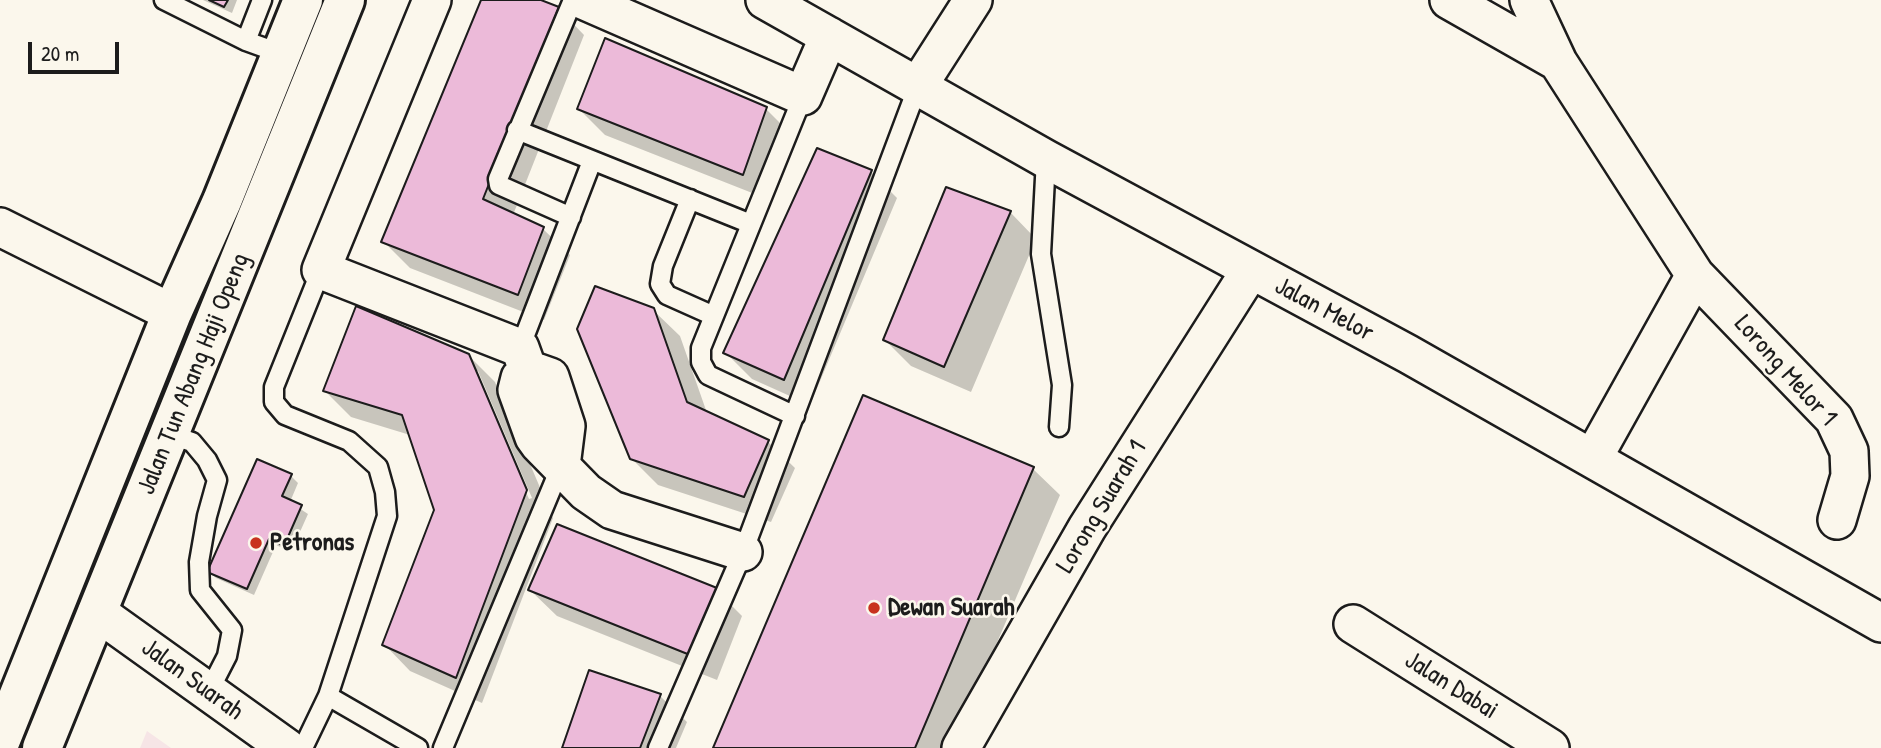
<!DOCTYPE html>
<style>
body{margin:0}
#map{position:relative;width:1881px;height:748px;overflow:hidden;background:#fbf7ec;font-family:"Patrick Hand",sans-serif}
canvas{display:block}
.scale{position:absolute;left:28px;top:42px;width:91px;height:32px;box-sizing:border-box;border:4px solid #1c1c1c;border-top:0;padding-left:9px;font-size:21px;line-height:24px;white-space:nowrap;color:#1c1c1c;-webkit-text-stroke:5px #fbf7ec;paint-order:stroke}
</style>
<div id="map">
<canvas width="1881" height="748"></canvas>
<div class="scale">20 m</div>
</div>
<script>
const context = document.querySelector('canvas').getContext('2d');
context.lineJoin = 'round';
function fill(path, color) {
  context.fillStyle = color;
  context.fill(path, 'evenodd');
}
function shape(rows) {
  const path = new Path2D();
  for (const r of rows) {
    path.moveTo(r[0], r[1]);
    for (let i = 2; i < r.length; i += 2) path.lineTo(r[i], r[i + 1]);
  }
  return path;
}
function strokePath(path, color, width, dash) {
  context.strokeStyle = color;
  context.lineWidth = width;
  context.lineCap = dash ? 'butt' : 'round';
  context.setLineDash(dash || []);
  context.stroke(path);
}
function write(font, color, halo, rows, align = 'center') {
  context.font = font + ' "Patrick Hand",sans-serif';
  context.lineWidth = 5;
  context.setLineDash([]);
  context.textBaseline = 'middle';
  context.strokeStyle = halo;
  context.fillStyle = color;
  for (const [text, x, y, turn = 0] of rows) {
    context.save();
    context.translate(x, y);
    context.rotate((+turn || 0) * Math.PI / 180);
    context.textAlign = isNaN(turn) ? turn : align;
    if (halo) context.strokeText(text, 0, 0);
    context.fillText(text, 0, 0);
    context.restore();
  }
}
fill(shape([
 [147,731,171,748,140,748]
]), '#f6e5e6');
fill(shape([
 [203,0,237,0,232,13],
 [482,0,536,0,558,8,584,35,513,215,543,229,570,255,544,320,410,268,383,241],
 [579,109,766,109,792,135,770,200,605,135],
 [871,172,897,198,810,405,752,379,726,353],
 [1010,212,1036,239,971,392,911,366,885,340],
 [653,310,680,336,707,413,768,442,795,468,771,522,658,485,631,458],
 [468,355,495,382,553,518,482,703,410,671,384,644,436,510,410,435,351,417,325,391],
 [474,371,478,371,532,498,529,499],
 [864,398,1033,469,1060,495,952,748,715,748],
 [258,461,291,476,298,483,290,502,308,514,291,552,276,545,254,595,216,578,209,571],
 [530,590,716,590,742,616,717,680,557,616],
 [660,696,687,722,676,748,563,748]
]), '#0003');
const building = shape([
 [209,0,228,0,224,7,209,0],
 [481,0,541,0,559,7,483,199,544,227,518,295,381,242,481,0],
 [605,38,767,107,743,175,577,109,605,38],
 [817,148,872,170,784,380,723,353,817,148],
 [946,187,1011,211,944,367,883,340,946,187],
 [595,286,654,308,687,402,769,440,744,497,630,459,577,329,595,286],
 [356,306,469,354,527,490,456,678,382,645,434,510,402,415,323,391,356,306],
 [863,395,1034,467,915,748,713,748,863,395],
 [257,459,292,474,282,496,302,505,284,546,269,539,247,589,207,572,257,459],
 [557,524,717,588,690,655,528,590,557,524],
 [589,670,661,694,640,748,562,748,589,670]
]);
fill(building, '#ecbad9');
strokePath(building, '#1c1c1c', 2);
const lane = shape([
 [164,0,246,41,282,54],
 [246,41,262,0],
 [517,130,751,224],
 [1046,159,1041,254,1062,385,1059,427],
 [690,199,663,266,660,284,667,295,714,316],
 [571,217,499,185,498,179,573,0],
 [520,348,592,161],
 [795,416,708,375,701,362,701,348,803,96],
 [171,435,192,442,207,460,217,480,207,516,199,562,200,590,232,630,227,656,209,691],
 [328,696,418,748],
 [303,748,328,696,387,516,385,492,378,467,349,441,285,415,274,402,274,387,321,270],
 [443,748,561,466],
 [658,748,743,552,918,86]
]);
const street = shape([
 [432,0,321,270,520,348,529,373],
 [583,0,803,96,829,36],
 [765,0,1046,159,1408,354,1881,623],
 [1449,0,1558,62],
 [1529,0,1558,62,1695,275,1834,419,1849,451,1850,476,1837,520],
 [918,86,973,0],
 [0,227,172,313],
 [1593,458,1695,275],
 [561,466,566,426,550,377,533,371,520,378,517,390,534,437,539,444,586,492,612,510,743,552],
 [97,612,287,748],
 [1353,624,1550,748],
 [961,748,1087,528,1250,271]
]);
const secondary = shape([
 [0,742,172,313,222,201,303,0],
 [42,748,345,0]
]);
strokePath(lane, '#1c1c1c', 23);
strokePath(street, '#1c1c1c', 42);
strokePath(secondary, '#1c1c1c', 44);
strokePath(lane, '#fbf7ec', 18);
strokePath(street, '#fbf7ec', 37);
strokePath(secondary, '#fbf7ec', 38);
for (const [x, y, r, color] of [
 [256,543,7,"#c8321e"],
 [874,608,7,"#c8321e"]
]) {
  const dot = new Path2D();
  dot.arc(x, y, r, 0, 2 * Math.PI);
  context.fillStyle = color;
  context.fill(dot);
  strokePath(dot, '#fbf7ec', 2.5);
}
write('26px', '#1c1c1c', '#fbf7ec', [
 ["Jalan Melor",1324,310,28],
 ["Lorong Melor 1",1785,371,48],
 ["Jalan Tun Abang Haji Openg",194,374,-68],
 ["Lorong Suarah 1",1102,507,-59],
 ["Jalan Suarah",192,680,36],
 ["Jalan Dabai",1451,686,32]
]);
write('bold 26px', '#1c1c1c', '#fbf7ec', [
 ["Petronas",270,543],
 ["Dewan Suarah",888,608]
], 'left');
</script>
